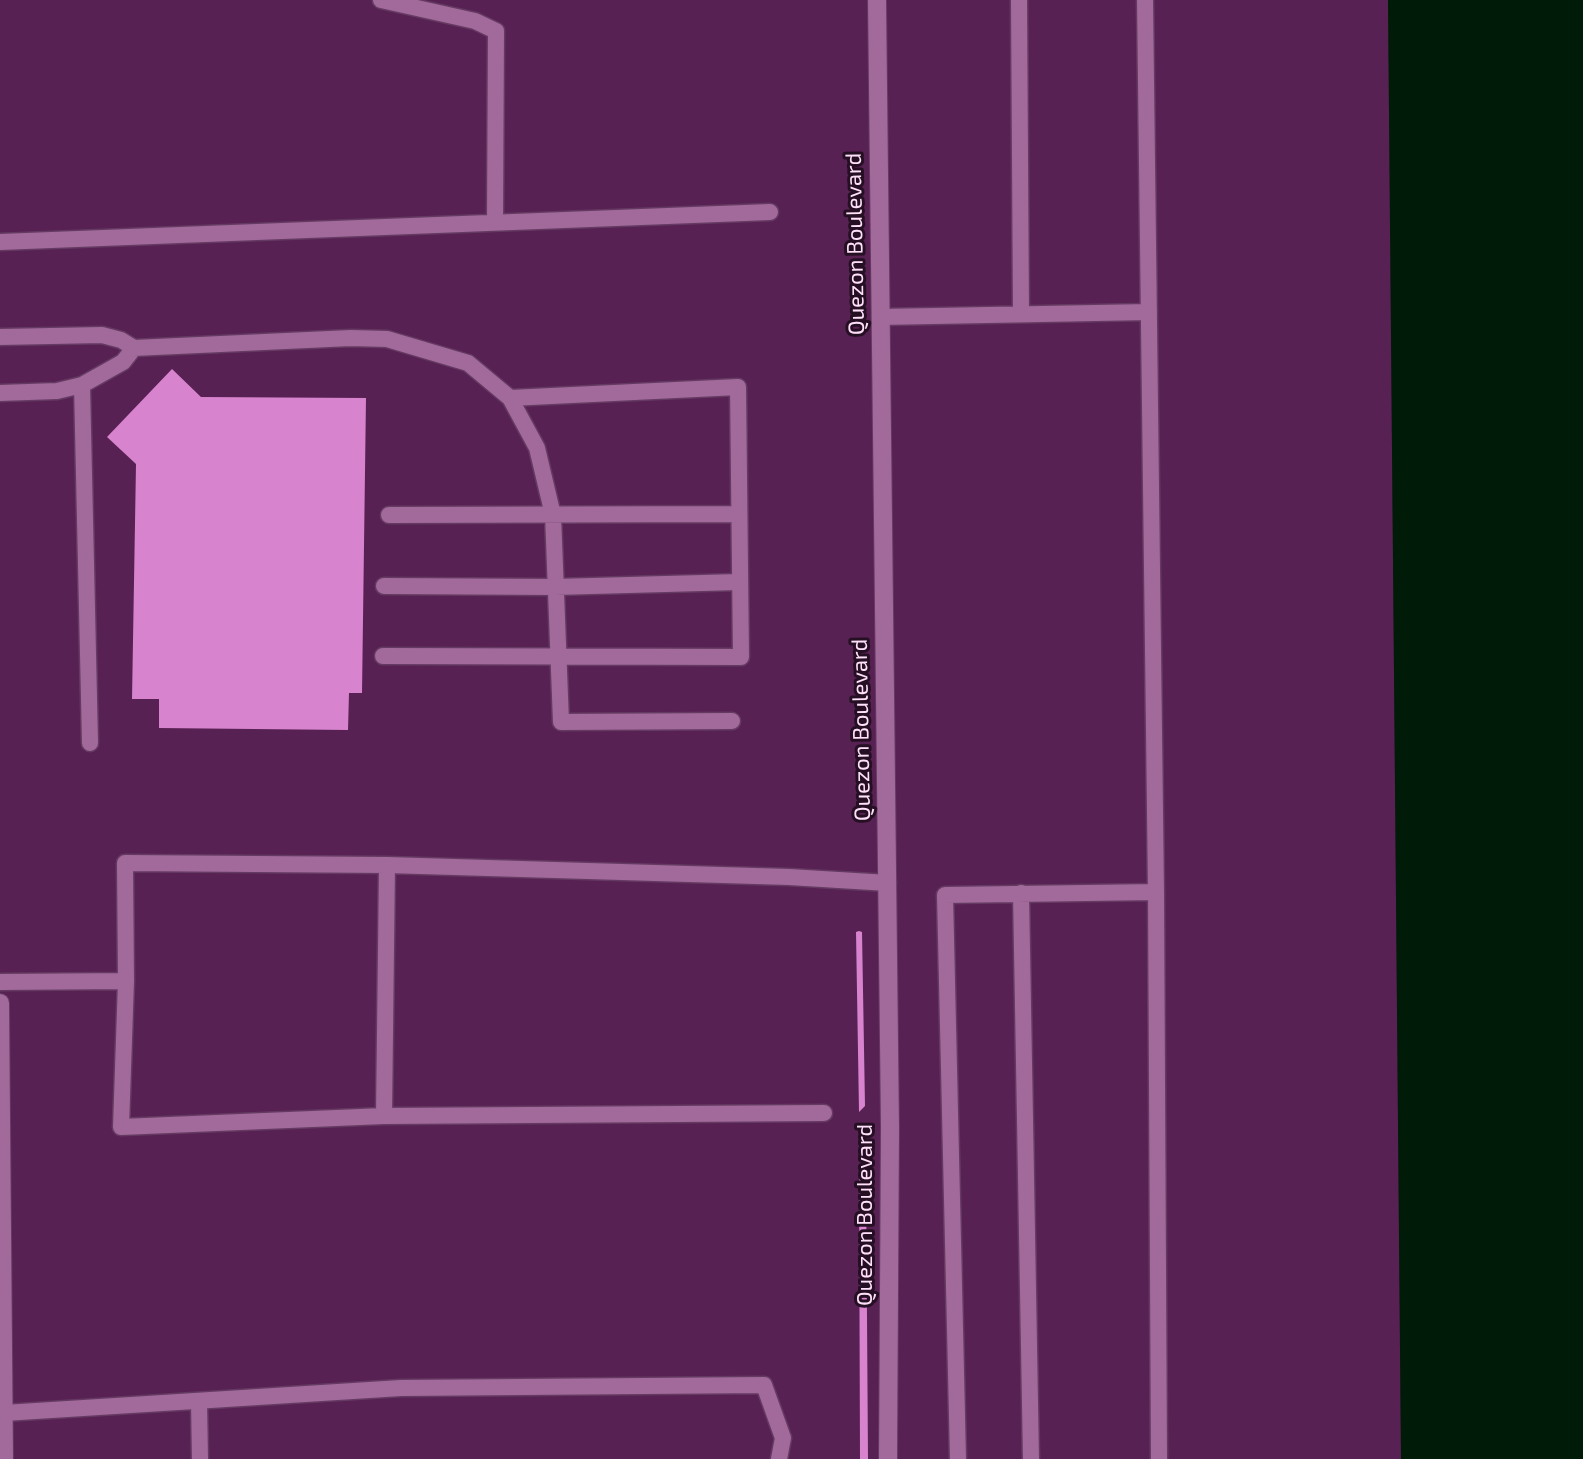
<!DOCTYPE html>
<style>
body{margin:0}
canvas{display:block;background:#4a1a47}
</style>
<canvas width="1583" height="1459"></canvas>
<script>
const context = document.querySelector('canvas').getContext('2d');
context.lineJoin = 'round';
function fill(path, color) {
  context.fillStyle = color;
  context.fill(path, 'evenodd');
}
function shape(rows) {
  const path = new Path2D();
  for (const r of rows) {
    path.moveTo(r[0], r[1]);
    for (let i = 2; i < r.length; i += 2) path.lineTo(r[i], r[i + 1]);
  }
  return path;
}
function strokePath(path, color, width, dash) {
  context.strokeStyle = color;
  context.lineWidth = width;
  context.lineCap = dash ? 'butt' : 'round';
  context.setLineDash(dash || []);
  context.stroke(path);
}
function write(font, color, halo, rows, align = 'center') {
  context.font = font + ' "Exo 2",sans-serif';
  context.lineWidth = 6;
  context.setLineDash([]);
  context.textBaseline = 'middle';
  context.strokeStyle = halo;
  context.fillStyle = color;
  for (const [text, x, y, turn = 0] of rows) {
    context.save();
    context.translate(x, y);
    context.rotate((+turn || 0) * Math.PI / 180);
    context.textAlign = isNaN(turn) ? turn : align;
    if (halo) context.strokeText(text, 0, 0);
    context.fillText(text, 0, 0);
    context.restore();
  }
}
fill(shape([
 [0,0,1388,0,1401,1459,0,1459]
]), '#582153');
fill(shape([
 [1388,0,1583,0,1583,1459,1401,1459]
]), '#001b07');
fill(shape([
 [172,369,201,397,366,398,362,693,349,693,348,730,159,728,159,699,132,699,136,464,107,437],
 [859,931,862,932,865,1106,859,1112,856,932],
 [859,1166,866,1174,868,1459,860,1459]
]), '#d783ce');
const service = shape([
 [381,0,475,21,496,31,495,222],
 [1019,0,1021,314],
 [1145,0,1156,892,1159,1459],
 [0,242,770,212],
 [880,317,1149,312],
 [0,337,102,335,121,340,134,348,351,338,387,339,468,363,510,398,537,448,553,515,561,722,732,721],
 [82,385,123,362,134,348],
 [0,393,57,391,82,385,90,743],
 [389,515,737,514],
 [384,586,555,587,739,582],
 [383,656,741,657,738,387,510,398],
 [387,865,384,1116,824,1113],
 [1021,893,1031,1459],
 [0,982,126,981],
 [384,1116,121,1127,126,981,125,863,387,865,789,877,888,883],
 [199,1401,200,1459],
 [4,1413,401,1388,764,1385,783,1438,779,1459],
 [958,1459,945,895,1156,892]
]);
const minor = shape([
 [877,0,890,1128,888,1459],
 [0,1003,4,1459]
]);
strokePath(service, '#653a62', 19);
strokePath(minor, '#653a62', 20);
strokePath(service, '#a16a9a', 16);
strokePath(minor, '#a16a9a', 18);
write('22px', '#ffe0fa', '#250f23', [
 ["Quezon Boulevard",855,244,-91],
 ["Quezon Boulevard",861,730,-91],
 ["Quezon Boulevard",865,1215,-90]
]);
</script>
